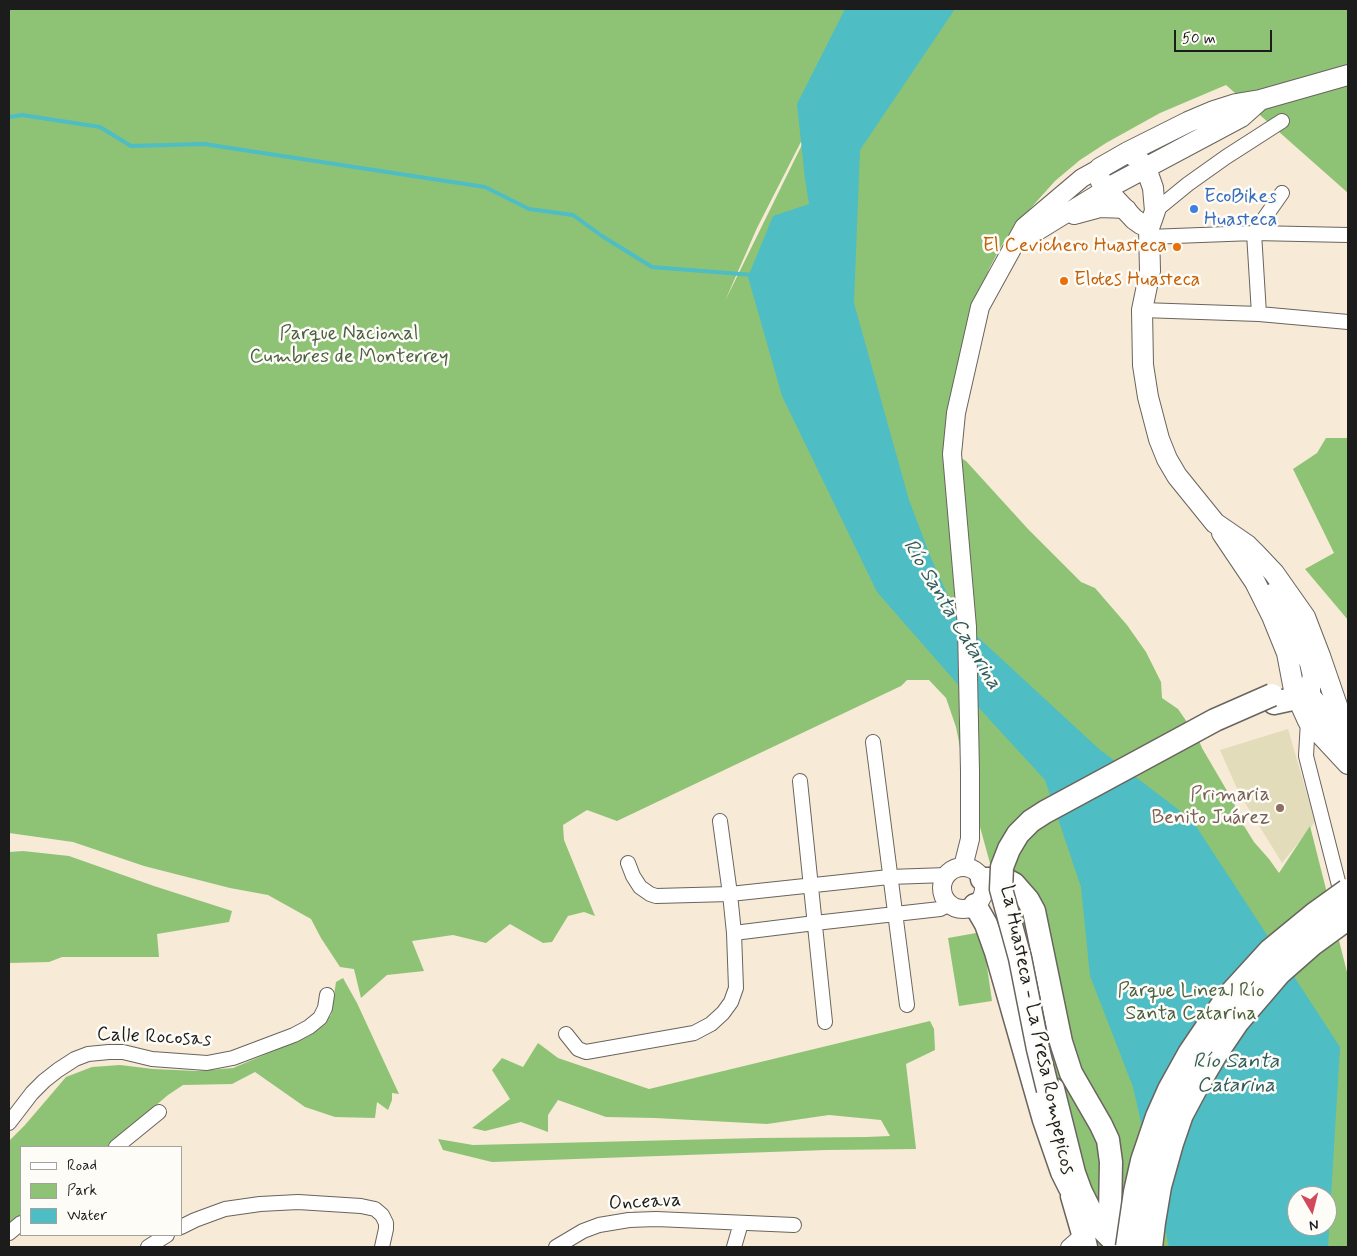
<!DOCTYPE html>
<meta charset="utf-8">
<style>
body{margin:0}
#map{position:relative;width:1357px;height:1256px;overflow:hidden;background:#f7ead6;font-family:Mynerve,sans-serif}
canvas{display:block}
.frame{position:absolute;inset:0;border:10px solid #1c1c1c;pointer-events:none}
.legend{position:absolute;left:20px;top:1146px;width:162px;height:90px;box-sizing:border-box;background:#fdfcf7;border:1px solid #a3a29f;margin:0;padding:6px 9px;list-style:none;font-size:15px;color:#1c1c1c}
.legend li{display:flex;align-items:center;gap:10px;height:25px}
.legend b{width:25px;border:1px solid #a3a29f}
.north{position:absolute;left:1287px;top:1186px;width:50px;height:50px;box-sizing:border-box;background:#fdfcf7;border:1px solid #a3a29f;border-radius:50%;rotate:172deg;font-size:14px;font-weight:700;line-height:20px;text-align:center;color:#1c1c1c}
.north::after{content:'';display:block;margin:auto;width:18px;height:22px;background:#d1495b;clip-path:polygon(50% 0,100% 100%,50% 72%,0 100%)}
.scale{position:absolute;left:1174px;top:30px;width:98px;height:22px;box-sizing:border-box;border:2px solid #1c1c1c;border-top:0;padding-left:6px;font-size:15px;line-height:18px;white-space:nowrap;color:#1c1c1c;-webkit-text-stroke:4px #fdfcf7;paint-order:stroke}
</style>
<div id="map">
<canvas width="1357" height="1256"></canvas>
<div class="frame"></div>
<ul class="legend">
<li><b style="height:6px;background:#fff"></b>Road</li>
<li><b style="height:14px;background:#8ec375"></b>Park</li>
<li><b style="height:14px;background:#4ebdc4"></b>Water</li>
</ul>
<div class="north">N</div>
<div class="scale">50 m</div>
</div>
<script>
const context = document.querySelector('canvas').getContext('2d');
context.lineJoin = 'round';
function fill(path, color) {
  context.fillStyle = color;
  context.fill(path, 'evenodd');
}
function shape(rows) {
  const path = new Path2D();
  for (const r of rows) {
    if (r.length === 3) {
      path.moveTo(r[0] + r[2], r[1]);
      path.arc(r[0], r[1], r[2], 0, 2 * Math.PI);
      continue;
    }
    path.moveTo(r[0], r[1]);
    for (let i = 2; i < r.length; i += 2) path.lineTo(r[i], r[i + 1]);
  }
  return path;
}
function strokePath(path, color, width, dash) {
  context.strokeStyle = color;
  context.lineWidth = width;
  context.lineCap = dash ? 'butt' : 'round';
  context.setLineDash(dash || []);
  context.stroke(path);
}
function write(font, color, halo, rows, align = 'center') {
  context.font = font + ' Mynerve,sans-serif';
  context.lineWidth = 5;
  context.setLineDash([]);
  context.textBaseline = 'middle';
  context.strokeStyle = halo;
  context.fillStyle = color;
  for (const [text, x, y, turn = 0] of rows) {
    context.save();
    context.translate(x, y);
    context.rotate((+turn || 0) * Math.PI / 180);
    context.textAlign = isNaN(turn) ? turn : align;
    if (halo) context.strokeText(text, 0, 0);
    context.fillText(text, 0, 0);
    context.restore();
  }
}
fill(shape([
 [1288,729,1315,822,1282,863,1239,793,1220,750]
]), '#e2dcba');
fill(shape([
 [9,9,1348,9,1348,193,1226,85,1160,113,1106,143,1080,160,1055,181,1012,229,999,250,989,269,980,293,948,450,966,461,1028,529,1081,582,1095,588,1127,625,1146,652,1161,682,1162,698,1178,709,1198,738,1202,748,1233,801,1241,821,1254,842,1269,859,1279,873,1310,826,1348,976,1348,1247,1095,1247,965,772,956,727,946,698,929,680,907,680,901,686,617,821,587,810,563,825,564,840,595,916,584,912,568,916,552,942,543,943,510,924,486,943,453,935,412,941,424,971,387,975,361,998,354,969,340,967,321,938,311,919,268,895,230,888,144,866,73,842,9,833],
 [859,28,859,29,725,301,757,228],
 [1297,1196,1327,1196,1327,1226,1297,1226],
 [1326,438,1348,438,1348,620,1305,569,1334,553,1293,469,1317,453],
 [23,851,69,856,154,886,232,911,229,922,157,934,159,957,62,957,49,962,9,963,9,852],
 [982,932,992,1001,959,1006,948,938],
 [343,978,357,1003,399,1094,392,1093,392,1100,388,1110,377,1102,375,1118,335,1117,305,1107,255,1072,232,1084,183,1085,168,1095,107,1147,21,1147,21,1215,9,1225,9,1141,25,1125,66,1077,92,1067,120,1065,153,1069,197,1071,233,1068,309,1036,331,1015,336,982],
 [930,1021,934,1029,935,1050,906,1064,916,1149,826,1150,492,1162,443,1150,438,1139,473,1145,759,1138,867,1137,890,1136,881,1120,829,1115,767,1124,655,1118,606,1117,558,1100,548,1115,548,1132,521,1122,485,1131,472,1128,510,1099,492,1070,502,1058,523,1067,538,1043,558,1058,649,1089]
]), '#8ec375');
fill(shape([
 [845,9,955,9,860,150,854,303,909,500,931,558,948,596,967,627,1099,749,1192,820,1340,1047,1328,1247,1169,1247,1133,1087,1090,976,1081,887,1045,780,968,696,877,592,782,396,748,277,773,216,809,204,805,179,797,104],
 [1297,1196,1327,1196,1327,1226,1297,1226]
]), '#4ebdc4');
strokePath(shape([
 [9,117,22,115,100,127,131,146,204,144,485,187,529,209,573,215,602,236,652,267,753,275]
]), '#4ebdc4', 4);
const minor = shape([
 [1155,211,1188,184,1226,157,1282,121],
 [1148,237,1254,233,1348,235],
 [1142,310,1259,314,1348,322],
 [1259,314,1254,233,1282,193],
 [1311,719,1308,721,1306,756,1343,901],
 [873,742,907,1005],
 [800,781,825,1022],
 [720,821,730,894,889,877,947,875],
 [734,933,815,923,940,909,950,904],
 [566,1034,578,1049,586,1052,694,1033,711,1024,723,1013,731,1002,736,988,734,933,730,894,656,896,650,894,640,887,633,876,628,863],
 [9,1123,32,1093,44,1081,58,1070,75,1059,88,1054,109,1052,123,1052,152,1059,207,1063,233,1058,294,1035,309,1027,320,1018,325,1008,327,995],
 [116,1147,159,1112],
 [181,1227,195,1220,225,1209,260,1204,298,1202,361,1206,375,1209,382,1215,386,1223,386,1229,382,1247],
 [9,1233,21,1223],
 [148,1247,167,1235],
 [556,1247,583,1231,599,1225,629,1220,656,1219,794,1225],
 [734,1247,741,1223],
 [1068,1247,1086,1231]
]);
const tertiary = shape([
 [1074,215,1100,208,1127,209],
 [1021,239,1031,235,1106,189],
 [963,867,970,839,970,771,967,627,952,454,956,413,980,307,1024,227,1082,178,1100,168],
 [963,888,21]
]);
const secondary = shape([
 [1128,152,1139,160,1146,168,1153,188,1155,211,1149,228,1150,271,1142,310,1143,365,1148,397,1159,439,1167,459,1177,476,1215,523,1247,545,1257,555,1274,573,1305,617,1320,656,1341,717,1348,730],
 [1106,189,1241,117,1260,100],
 [1149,228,1141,224,1134,219,1106,189,1101,182,1099,175,1100,168,1128,152,1188,122,1214,111,1236,104,1260,100,1348,75],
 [1222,533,1255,582,1272,616,1287,653,1294,690,1308,721,1348,764],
 [1274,593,1289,620,1310,663,1313,676,1310,687,1310,695,1322,712,1336,738,1342,745]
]);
const primary = shape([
 [1274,703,1297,698,1315,703],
 [982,879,1005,879,1014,884,1028,900,1034,911,1061,1042,1071,1073,1101,1125,1108,1140,1111,1162,1110,1215,1116,1235,1122,1247],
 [975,905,986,924,996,952,1044,1120,1062,1172,1070,1188],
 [1053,1089,1074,1173,1081,1192,1094,1218,1104,1231,1114,1241],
 [1072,1196,1083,1234,1086,1247]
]);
strokePath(minor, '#69645d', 16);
strokePath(tertiary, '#69645d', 20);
strokePath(secondary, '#69645d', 22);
strokePath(primary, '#69645d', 25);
strokePath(minor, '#fff', 14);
strokePath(tertiary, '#fff', 18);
strokePath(secondary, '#fff', 20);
strokePath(primary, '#fff', 22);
const primaryBridge = shape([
 [1048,1090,1038,1049,1020,958,1001,889,1002,867,1009,849,1018,834,1031,821,1045,812,1215,720,1272,695]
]);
const motorwayBridge = shape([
 [1129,1247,1137,1192,1144,1161,1159,1117,1171,1090,1191,1054,1229,998,1271,952,1316,915,1348,892],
 [1149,1247,1152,1222,1158,1186,1170,1143,1180,1114,1195,1086,1215,1052,1236,1021,1278,972,1311,943,1348,916]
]);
strokePath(primaryBridge, '#69645d', 25, []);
strokePath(motorwayBridge, '#69645d', 29, []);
strokePath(primaryBridge, '#fff', 22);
strokePath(motorwayBridge, '#fff', 26);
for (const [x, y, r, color] of [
 [1194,209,5,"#3f7fe0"],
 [1177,247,5,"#e8710a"],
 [1064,281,5,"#e8710a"],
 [1280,808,5,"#8d6e63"]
]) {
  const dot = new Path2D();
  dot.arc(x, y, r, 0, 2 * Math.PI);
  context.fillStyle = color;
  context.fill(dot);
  strokePath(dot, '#fdfcf7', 2);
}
write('20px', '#366cbe', '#fdfcf7', [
 ["EcoBikes",1204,198],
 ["Huasteca",1204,221]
], 'left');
write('20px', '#c56008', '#fdfcf7', [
 ["El Cevichero Huasteca",1167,247],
 ["Elotes Huasteca",1074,281,"left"]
], 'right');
write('20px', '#4a5f40', '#fdfcf7', [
 ["Parque Nacional",349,335],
 ["Cumbres de Monterrey",349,358],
 ["Parque Lineal Río",1191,992],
 ["Santa Catarina",1191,1015]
]);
write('20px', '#785e54', '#fdfcf7', [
 ["Primaria",1270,796],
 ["Benito Juárez",1270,819]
], 'right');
write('20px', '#1c1c1c', '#fdfcf7', [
 ["La Huasteca - La Presa Rompepicos",1036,1030,78],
 ["Calle Rocosas",154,1038,3],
 ["Onceava",645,1203,-3]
]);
write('italic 21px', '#305c5f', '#fdfcf7', [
 ["Río Santa Catarina",951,615,59],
 ["Río Santa",1236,1063],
 ["Catarina",1236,1087]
]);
</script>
